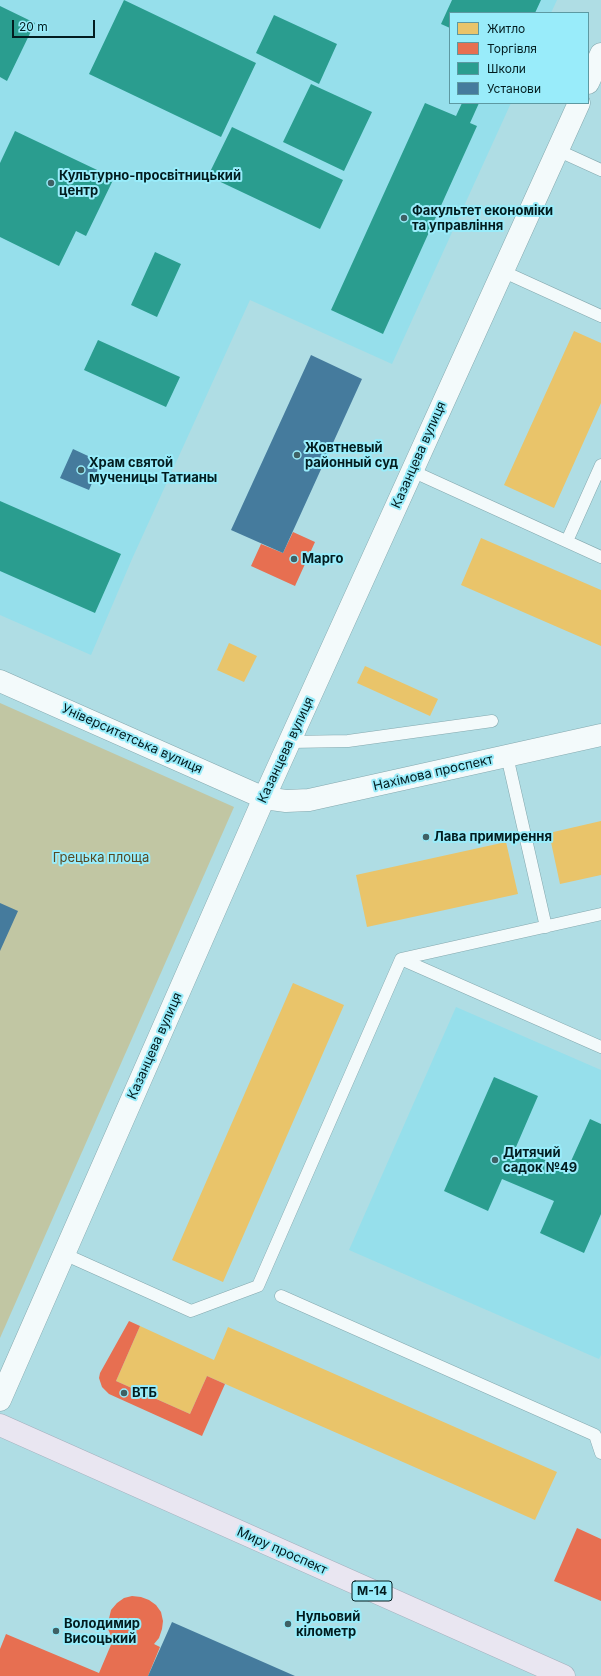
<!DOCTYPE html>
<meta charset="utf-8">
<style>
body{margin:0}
#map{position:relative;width:601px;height:1676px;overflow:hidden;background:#afdde4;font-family:Inter,sans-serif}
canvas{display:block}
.legend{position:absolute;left:449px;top:12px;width:140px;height:92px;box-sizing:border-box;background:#99ecfa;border:1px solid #5d99a2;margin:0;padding:5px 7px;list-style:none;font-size:12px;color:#021c1f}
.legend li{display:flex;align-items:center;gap:8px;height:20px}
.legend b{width:20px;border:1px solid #5d99a2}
.scale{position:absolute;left:12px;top:20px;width:83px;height:18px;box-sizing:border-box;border:2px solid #021c1f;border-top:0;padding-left:5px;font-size:12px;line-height:14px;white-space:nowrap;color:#021c1f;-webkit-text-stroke:3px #99ecfa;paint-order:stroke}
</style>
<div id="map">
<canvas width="601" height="1676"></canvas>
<ul class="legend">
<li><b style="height:11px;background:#e9c46a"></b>Житло</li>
<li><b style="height:11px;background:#e76f51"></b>Торгівля</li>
<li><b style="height:11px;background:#2a9d8f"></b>Школи</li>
<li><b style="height:11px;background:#457b9d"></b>Установи</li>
</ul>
<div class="scale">20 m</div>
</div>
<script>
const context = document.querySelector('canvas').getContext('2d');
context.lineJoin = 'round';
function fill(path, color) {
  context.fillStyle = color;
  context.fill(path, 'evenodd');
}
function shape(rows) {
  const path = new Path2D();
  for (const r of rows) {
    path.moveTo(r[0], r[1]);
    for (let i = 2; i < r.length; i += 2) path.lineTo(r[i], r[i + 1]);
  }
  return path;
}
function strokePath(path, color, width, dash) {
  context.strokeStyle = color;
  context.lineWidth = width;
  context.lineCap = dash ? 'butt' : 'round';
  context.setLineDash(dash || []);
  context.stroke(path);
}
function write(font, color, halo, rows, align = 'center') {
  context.font = font + ' Inter,sans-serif';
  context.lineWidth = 4;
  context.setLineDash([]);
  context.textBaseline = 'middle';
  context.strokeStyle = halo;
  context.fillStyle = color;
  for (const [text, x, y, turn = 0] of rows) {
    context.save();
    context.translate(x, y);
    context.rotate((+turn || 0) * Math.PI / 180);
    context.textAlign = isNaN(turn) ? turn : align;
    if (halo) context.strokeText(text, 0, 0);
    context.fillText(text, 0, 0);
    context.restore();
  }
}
fill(shape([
 [0,0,557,0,551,13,450,13,450,103,511,103,392,364,250,300,132,559,91,655,0,615],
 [456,1007,601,1070,601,1355,599,1359,349,1250]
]), '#96dfeb');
fill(shape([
 [0,703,234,807,0,1338]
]), '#c1c6a3');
fill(shape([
 [574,331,601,343,601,403,554,508,504,485],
 [481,538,601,590,601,646,461,585],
 [229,643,257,656,244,682,217,670],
 [365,666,438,699,430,716,357,683],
 [601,821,601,875,560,884,549,833],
 [506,842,518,894,367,927,356,875],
 [293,983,344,1005,223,1282,172,1260],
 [140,1326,214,1360,228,1327,557,1472,535,1520,207,1376,190,1414,116,1381]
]), '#e9c46a');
fill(shape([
 [293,532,315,542,295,586,251,566,261,544,283,553],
 [129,1321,140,1326,116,1381,190,1414,207,1376,225,1384,202,1436,109,1394,102,1387,99,1378,100,1373],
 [577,1528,601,1539,601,1601,554,1581],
 [132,1596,141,1597,149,1600,156,1605,161,1612,163,1621,162,1629,159,1638,154,1644,160,1647,148,1676,0,1676,0,1649,6,1634,99,1673,113,1640,107,1627,111,1610,117,1603,124,1598]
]), '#e76f51');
fill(shape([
 [124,0,256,63,221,137,89,74],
 [452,0,541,0,535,13,450,13,450,28,441,24],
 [0,6,35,23,7,81,0,77],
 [274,15,337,44,319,84,256,53],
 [311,84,372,112,344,171,283,142],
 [425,103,456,116,462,103,479,103,470,123,477,126,383,334,331,310],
 [232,127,343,180,320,229,208,176],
 [15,131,114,178,86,236,76,231,59,266,0,237,0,163],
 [155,252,181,264,157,317,131,305],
 [98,340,180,377,166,407,84,370],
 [0,501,121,554,95,613,0,571],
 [494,1077,538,1096,516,1147,567,1170,590,1119,601,1124,601,1214,584,1253,540,1233,554,1201,502,1179,488,1211,444,1191]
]), '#2a9d8f');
fill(shape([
 [311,355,362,379,283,553,231,530],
 [73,449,101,462,89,490,60,478],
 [0,903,18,911,0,951],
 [172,1622,295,1676,148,1676]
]), '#457b9d');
const lane = shape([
 [557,150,601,170],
 [502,271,601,316],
 [412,471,601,557],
 [567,541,601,465],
 [290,742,348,741,492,721],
 [507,756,546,927],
 [401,959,601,1047],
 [401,959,601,914],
 [64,1254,191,1311,258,1286,401,959],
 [281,1296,595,1435,601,1453]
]);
const street = shape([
 [588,83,601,54],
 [0,1400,264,798,579,103]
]);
const secondary = shape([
 [0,681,264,798,286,801,309,800,601,735]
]);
const highway = shape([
 [0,1425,564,1676]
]);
strokePath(lane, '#84a8ae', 13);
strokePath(street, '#84a8ae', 23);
strokePath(secondary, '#84a8ae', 23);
strokePath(highway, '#a2afbc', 23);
strokePath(lane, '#f3fafb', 12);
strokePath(street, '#f3fafb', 22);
strokePath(secondary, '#f3fafb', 22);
strokePath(highway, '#e9e6f1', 22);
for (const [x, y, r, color] of [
 [51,183,4,"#3f6064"],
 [404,218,4,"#3f6064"],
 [297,455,4,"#3f6064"],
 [81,470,4,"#3f6064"],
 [294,559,4,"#3f6064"],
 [426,837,4,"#3f6064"],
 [495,1160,4,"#3f6064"],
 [124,1393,4,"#3f6064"],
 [288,1624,4,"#3f6064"],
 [56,1631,4,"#3f6064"]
]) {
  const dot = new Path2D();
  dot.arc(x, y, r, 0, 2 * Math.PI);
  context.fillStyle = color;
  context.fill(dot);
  strokePath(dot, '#99ecfa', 1.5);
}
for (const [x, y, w] of [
 [372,1591,40]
]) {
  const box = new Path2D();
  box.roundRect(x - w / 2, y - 10, w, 20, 3);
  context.fillStyle = '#99ecfa';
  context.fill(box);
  strokePath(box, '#021c1f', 1);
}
write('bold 12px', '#021c1f', null, [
 ["М-14",372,1591]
]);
write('bold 13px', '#021c1f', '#99ecfa', [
 ["Культурно-просвітницький",59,176],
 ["центр",59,191],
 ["Факультет економіки",412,211],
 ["та управління",412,226],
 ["Жовтневый",305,448],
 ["районный суд",305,463],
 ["Храм святой",89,463],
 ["мученицы Татианы",89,478],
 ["Марго",302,559],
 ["Лава примирення",434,837],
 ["Дитячий",503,1153],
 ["садок №49",503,1168],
 ["ВТБ",132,1393],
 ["Нульовий",296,1617],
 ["кілометр",296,1632],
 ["Володимир",64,1624],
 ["Висоцький",64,1639]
], 'left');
write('13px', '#021c1f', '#99ecfa', [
 ["Казанцева вулиця",419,455,-66],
 ["Університетська вулиця",132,739,24],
 ["Казанцева вулиця",286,750,-65],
 ["Нахімова проспект",433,773,-13],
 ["Казанцева вулиця",155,1046,-66],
 ["Миру проспект",282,1551,24]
]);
write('13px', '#584923', '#99ecfa', [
 ["Грецька площа",101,858]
]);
</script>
